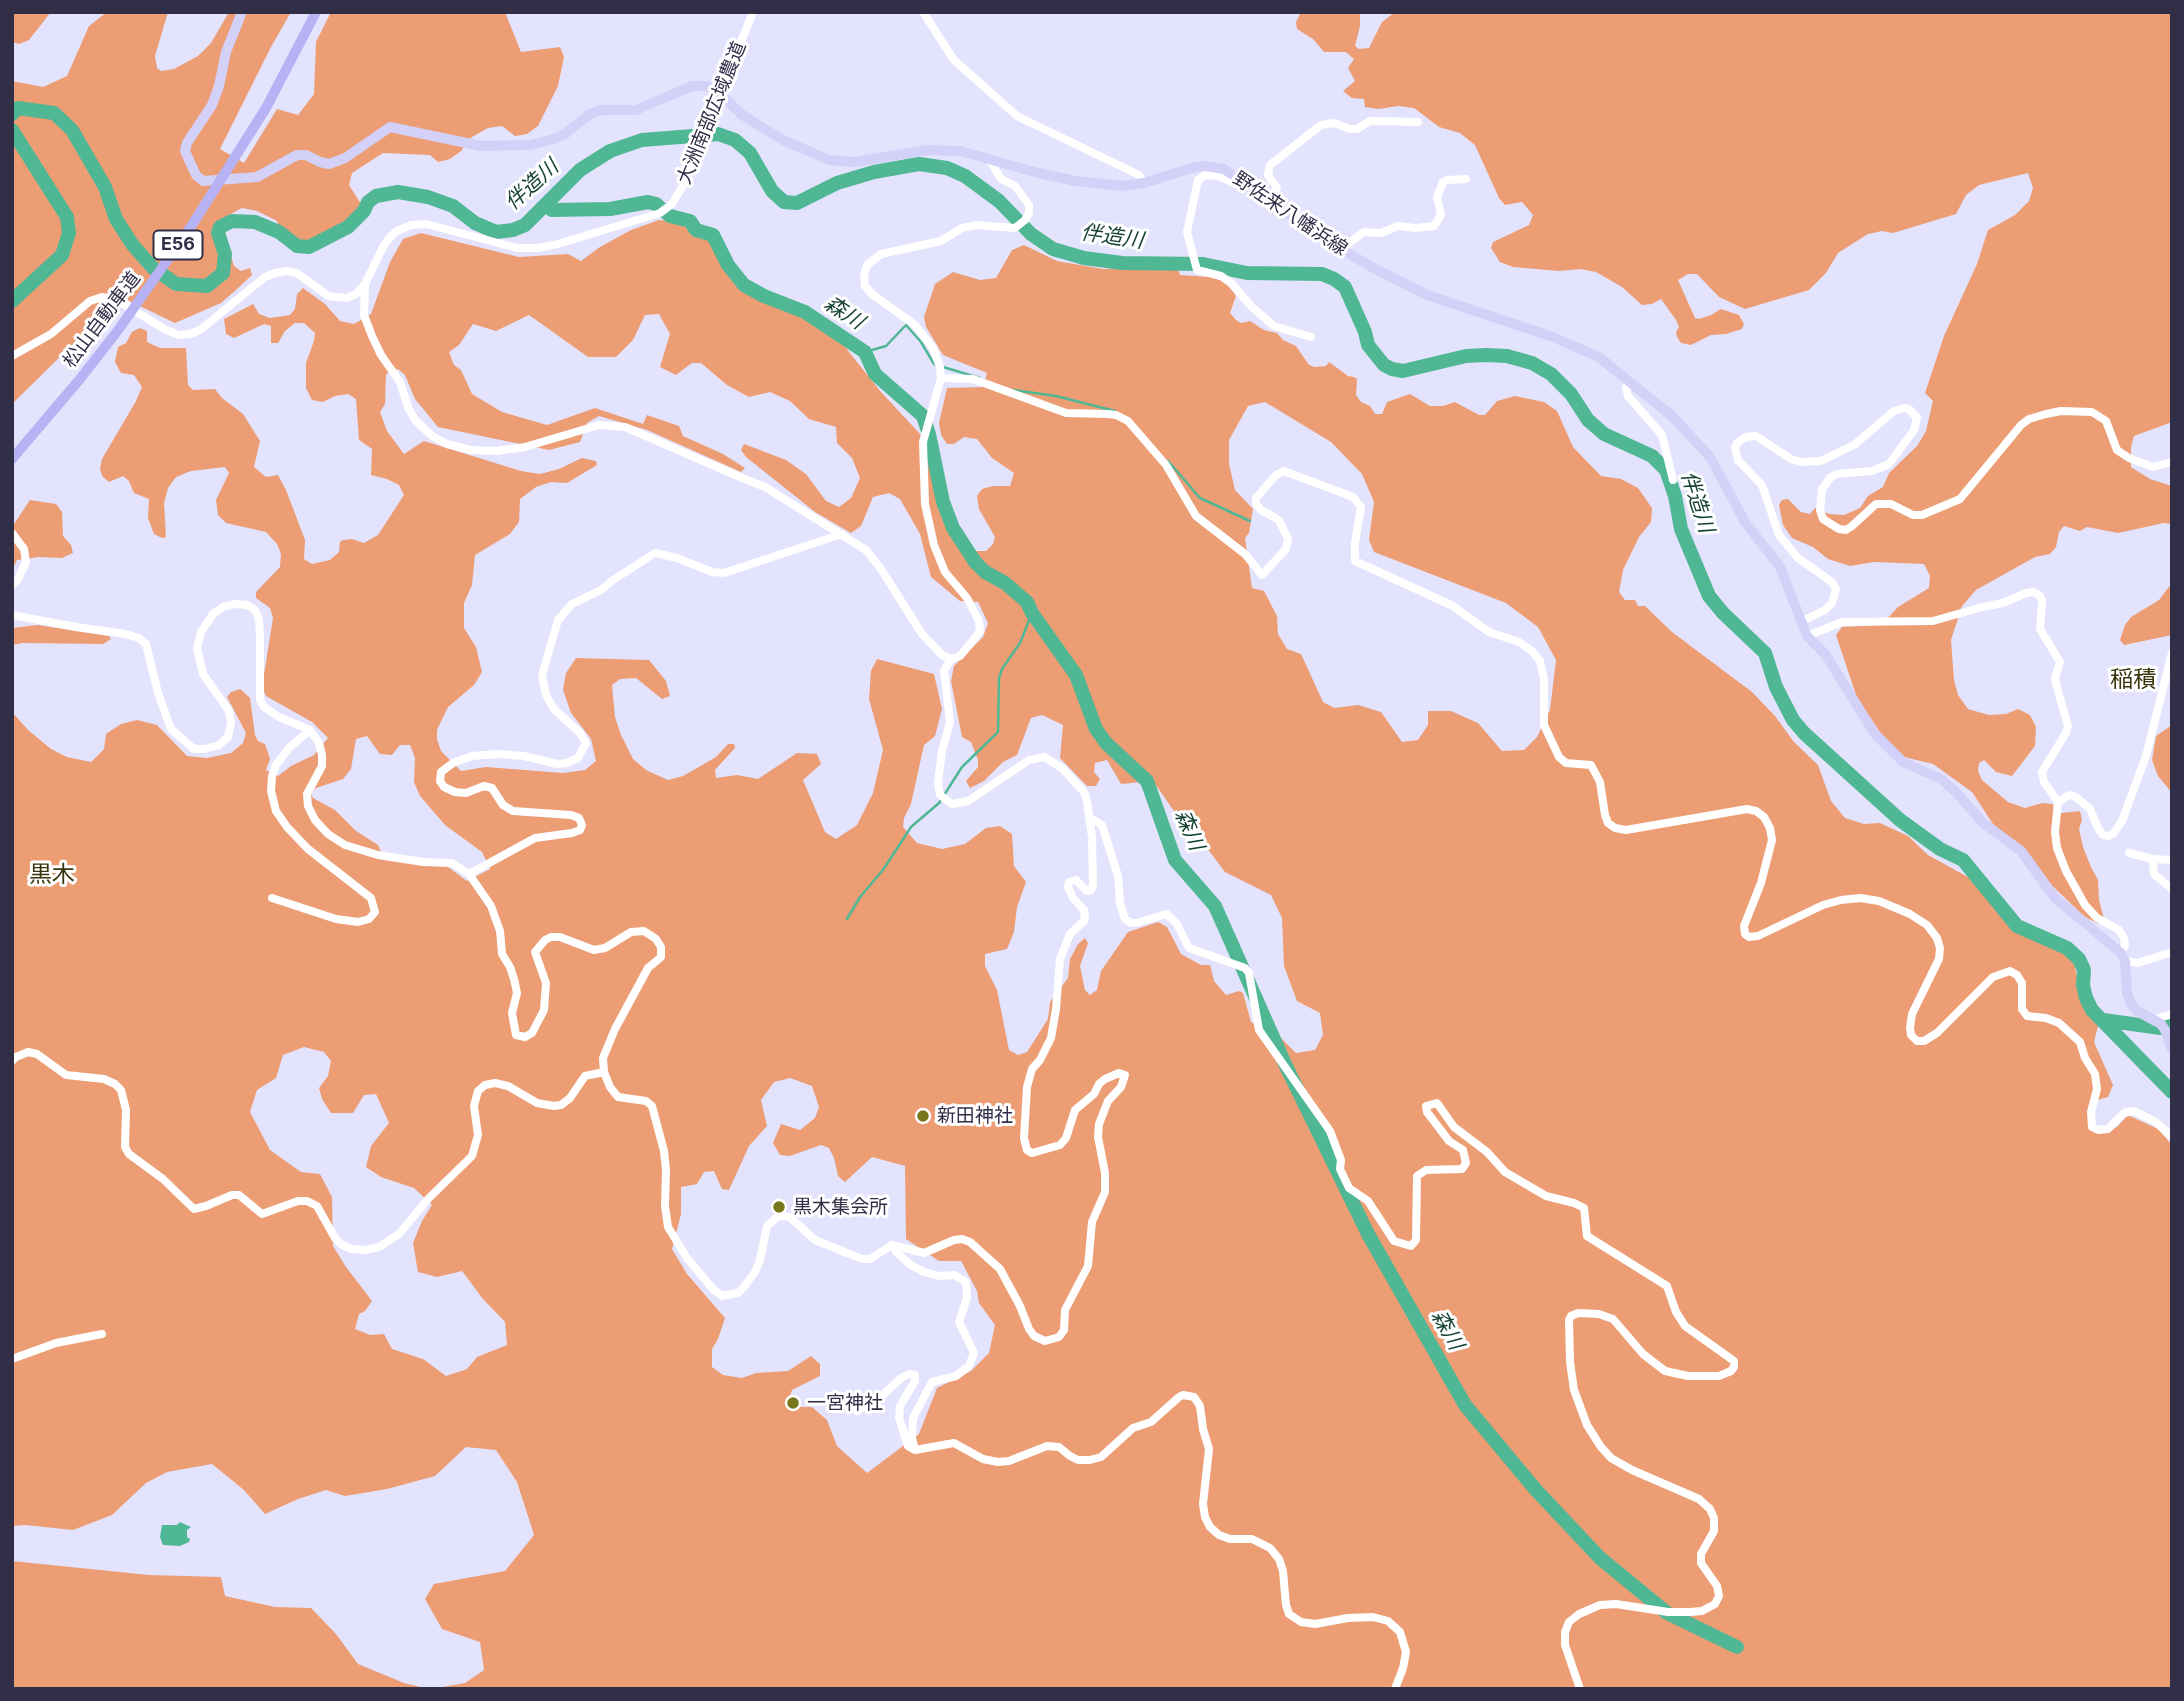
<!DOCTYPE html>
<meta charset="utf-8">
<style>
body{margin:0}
#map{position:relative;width:2184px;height:1701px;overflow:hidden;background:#e4e3fd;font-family:Inter,sans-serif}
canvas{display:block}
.frame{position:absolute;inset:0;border:14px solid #312e48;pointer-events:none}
</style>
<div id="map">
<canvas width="2184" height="1701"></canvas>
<div class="frame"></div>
</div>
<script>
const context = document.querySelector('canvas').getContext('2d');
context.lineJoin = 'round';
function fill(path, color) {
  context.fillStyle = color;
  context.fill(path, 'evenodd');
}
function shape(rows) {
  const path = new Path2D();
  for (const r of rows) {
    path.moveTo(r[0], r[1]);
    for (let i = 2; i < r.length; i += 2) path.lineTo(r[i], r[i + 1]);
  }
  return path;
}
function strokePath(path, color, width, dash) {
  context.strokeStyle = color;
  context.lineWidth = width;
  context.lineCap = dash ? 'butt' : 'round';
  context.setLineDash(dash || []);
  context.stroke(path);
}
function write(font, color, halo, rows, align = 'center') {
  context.font = font + ' Inter,"Noto Sans JP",sans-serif';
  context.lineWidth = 6;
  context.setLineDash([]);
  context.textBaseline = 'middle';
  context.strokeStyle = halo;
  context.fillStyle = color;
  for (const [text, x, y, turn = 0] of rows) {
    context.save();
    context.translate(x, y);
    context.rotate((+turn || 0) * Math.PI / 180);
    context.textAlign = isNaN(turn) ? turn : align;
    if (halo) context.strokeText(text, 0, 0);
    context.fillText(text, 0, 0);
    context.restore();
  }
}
fill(shape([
 [12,12,51,12,29,40,19,44,12,42],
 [107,12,168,12,155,56,157,68,161,71,174,69,198,56,211,43,229,12,291,12,271,47,220,149,244,163,277,109,298,115,314,94,316,42,331,12,505,12,521,52,560,47,564,57,558,86,538,126,527,134,515,136,502,126,488,128,472,137,461,151,450,159,438,162,430,155,383,153,352,173,349,185,361,204,344,226,300,248,293,249,284,241,277,221,257,211,242,208,227,216,225,236,234,266,241,271,250,268,252,275,236,290,221,303,175,323,121,297,12,404,12,81,43,87,67,76,89,26],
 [1301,12,1360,12,1360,26,1355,46,1359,49,1369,48,1382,22,1395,12,2172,12,2172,422,2134,436,2131,447,2131,467,2150,479,2172,486,2172,524,2164,523,2118,533,2087,527,2080,531,2064,526,2059,532,2056,547,2050,554,2035,557,1976,590,1962,606,1951,640,1954,680,1958,695,1968,709,1989,715,2006,714,2018,709,2030,715,2036,727,2035,746,2012,776,1996,772,1984,760,1979,763,1978,771,1982,780,2008,802,2025,808,2042,803,2052,804,2061,813,2080,811,2082,820,2079,829,2083,847,2091,867,2098,880,2099,900,2104,919,2099,924,2085,917,2047,881,2024,849,1993,824,1972,792,1933,764,1904,757,1886,741,1857,698,1836,635,1842,627,1881,625,1898,607,1929,588,1930,576,1924,564,1874,562,1850,566,1828,559,1813,547,1792,538,1783,525,1779,505,1782,500,1788,499,1801,512,1810,514,1815,508,1829,514,1844,515,1860,508,1868,496,1883,487,1889,473,1917,446,1926,431,1933,401,1925,393,1944,336,1977,264,1988,230,2015,215,2029,201,2033,188,2028,173,1979,185,1966,195,1956,214,1893,233,1882,231,1868,234,1838,253,1826,273,1809,290,1745,309,1719,297,1697,274,1688,274,1678,280,1695,318,1699,319,1711,315,1721,309,1739,315,1744,324,1742,329,1726,334,1711,335,1691,345,1681,343,1677,337,1676,332,1679,327,1676,320,1661,299,1652,304,1642,305,1622,287,1596,272,1580,269,1560,271,1513,267,1500,262,1491,248,1493,242,1529,225,1533,215,1522,202,1505,205,1499,198,1475,145,1460,133,1439,127,1414,108,1398,106,1378,109,1365,107,1364,99,1352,98,1343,91,1355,81,1348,68,1354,59,1346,52,1324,52,1313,39,1297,29,1296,22],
 [659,220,681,222,690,232,713,242,736,282,754,295,795,305,819,317,835,330,849,352,881,392,921,435,934,441,942,477,939,494,944,517,959,544,975,551,986,551,993,544,995,537,979,509,977,496,982,489,993,486,1010,486,1014,473,992,458,977,439,964,437,954,444,947,444,941,435,939,423,947,388,983,387,987,373,943,355,926,327,924,317,935,284,953,272,980,280,996,278,1012,250,1024,245,1057,261,1103,269,1153,267,1178,268,1180,275,1211,277,1220,280,1230,287,1236,296,1230,313,1236,320,1241,323,1250,321,1264,330,1277,333,1283,340,1296,346,1309,365,1315,367,1326,366,1329,362,1348,376,1354,377,1357,379,1356,395,1361,402,1370,406,1375,414,1382,414,1387,402,1410,394,1430,406,1443,406,1455,402,1479,415,1485,415,1497,401,1515,396,1544,402,1557,411,1573,447,1601,476,1621,479,1638,488,1652,508,1651,522,1639,537,1623,570,1619,592,1625,600,1635,600,1638,606,1645,606,1672,632,1752,692,1775,716,1794,742,1818,765,1831,801,1845,818,1864,824,1880,823,1908,836,1928,855,1995,892,2013,916,2036,936,2055,946,2069,956,2075,966,2080,995,2099,1022,2094,1042,2113,1085,2108,1097,2094,1101,2090,1109,2099,1134,2117,1127,2128,1115,2158,1129,2172,1145,2172,1689,432,1689,465,1683,484,1670,480,1642,442,1629,425,1599,434,1584,505,1571,534,1535,517,1482,496,1450,466,1447,435,1476,387,1489,345,1496,326,1490,298,1499,265,1514,244,1490,212,1464,167,1472,146,1483,112,1515,73,1530,26,1525,12,1526,12,712,28,730,51,749,67,757,91,762,104,749,106,734,121,724,137,720,157,725,187,756,207,758,231,753,243,743,246,733,227,697,231,692,240,689,250,698,255,735,258,741,265,744,270,759,266,770,278,776,291,766,314,755,328,738,312,722,266,696,262,687,273,618,270,608,256,598,256,592,280,567,281,554,277,544,266,532,226,523,218,515,216,500,229,473,225,467,191,471,176,477,168,488,164,503,166,537,162,538,154,534,148,518,149,499,134,493,129,481,123,476,109,482,102,476,100,469,102,459,136,401,142,387,134,375,121,373,115,362,118,347,126,343,132,332,140,328,147,331,147,342,160,348,186,348,188,385,193,390,215,389,222,398,243,414,260,441,254,467,266,477,278,475,286,490,305,540,304,559,312,564,330,560,339,552,340,542,343,540,352,539,364,543,378,535,404,495,399,485,387,479,371,475,372,449,359,440,356,399,348,394,335,396,323,402,312,400,306,388,306,363,314,341,315,333,304,323,295,323,285,331,278,343,271,343,271,326,264,324,234,338,226,334,224,319,253,304,259,314,270,318,290,315,295,309,297,294,303,288,325,304,340,321,354,324,371,314,390,262,403,239,421,233,519,257,568,254,581,261,600,247,631,230],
 [659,314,670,334,660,367,676,375,692,363,701,363,727,385,749,397,770,392,790,401,809,419,836,427,837,443,852,458,860,478,851,498,839,507,826,501,806,474,786,460,744,444,741,450,746,457,815,512,851,533,861,526,873,497,889,493,900,499,920,534,931,577,960,601,978,602,988,623,983,637,954,666,951,681,962,737,971,742,978,760,978,767,966,781,970,788,984,781,1003,762,1017,755,1031,718,1042,715,1063,725,1060,758,1087,786,1096,786,1100,779,1094,772,1095,763,1107,760,1121,784,1153,781,1183,824,1203,843,1225,872,1271,895,1282,918,1284,966,1297,1001,1320,1013,1323,1035,1315,1050,1296,1053,1281,1038,1251,1022,1243,993,1239,991,1226,995,1214,981,1210,965,1201,965,1181,954,1167,927,1158,922,1128,932,1101,971,1097,990,1090,995,1085,990,1080,966,1088,943,1085,938,1078,944,1070,959,1068,978,1050,1002,1048,1019,1027,1052,1018,1055,1009,1050,997,990,985,966,985,954,1007,949,1014,932,1017,907,1026,882,1014,866,1012,834,1000,826,986,828,965,844,942,849,917,843,903,827,904,818,911,804,924,745,935,736,942,709,934,674,877,659,871,671,869,699,883,750,873,793,857,825,836,839,825,832,803,780,821,764,817,754,797,753,758,779,737,775,716,778,715,770,735,748,734,744,728,744,716,757,683,776,668,780,646,770,633,759,621,735,615,717,612,685,620,679,636,678,662,699,670,696,666,681,649,660,576,658,566,673,563,690,571,713,591,739,596,761,585,770,563,773,486,767,461,771,441,751,437,739,437,730,448,707,474,685,482,672,476,647,464,628,464,603,472,585,475,555,510,534,519,522,520,499,536,487,551,482,567,483,597,465,596,461,582,458,559,469,540,474,521,471,424,441,404,454,387,431,380,412,385,404,386,374,398,369,405,375,415,399,438,427,549,450,580,442,587,423,599,416,647,430,741,472,745,468,723,454,683,436,679,426,647,415,643,424,595,408,547,425,502,412,472,394,461,370,454,365,449,352,459,345,473,324,496,331,529,315,588,357,616,357,633,340,645,315],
 [1265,402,1331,442,1362,474,1374,502,1369,540,1374,552,1506,603,1538,627,1556,660,1550,710,1537,737,1524,750,1502,751,1478,723,1451,711,1428,711,1428,725,1418,740,1402,742,1381,712,1358,705,1334,708,1323,702,1301,654,1287,649,1278,634,1277,616,1264,591,1252,588,1245,538,1249,533,1253,509,1235,490,1229,464,1229,440,1248,406],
 [367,736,380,754,392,755,400,745,410,745,415,758,414,782,420,796,445,825,482,852,490,869,467,881,448,867,385,860,378,845,356,831,335,810,313,798,311,793,316,788,343,779,351,769,356,739],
 [304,1047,324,1052,331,1061,328,1076,319,1088,322,1099,331,1113,353,1113,364,1095,376,1094,389,1123,371,1146,366,1167,381,1177,414,1188,432,1205,422,1221,413,1243,418,1272,437,1277,462,1271,483,1299,505,1322,507,1345,477,1357,467,1369,446,1376,423,1359,392,1349,384,1334,370,1335,355,1329,359,1314,365,1311,372,1301,346,1267,333,1246,332,1197,320,1174,301,1172,270,1150,250,1112,257,1090,276,1078,283,1055],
 [790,1078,812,1086,819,1107,815,1118,800,1130,781,1124,773,1143,780,1155,790,1156,821,1145,829,1148,834,1158,838,1176,845,1182,872,1157,905,1166,906,1239,939,1261,961,1261,977,1291,979,1303,995,1325,989,1353,971,1371,937,1388,919,1434,867,1473,837,1446,827,1420,812,1407,801,1407,790,1396,792,1390,820,1376,820,1364,811,1356,788,1371,756,1373,742,1378,723,1375,712,1367,712,1349,718,1339,725,1318,687,1274,672,1249,681,1214,681,1187,697,1184,704,1172,714,1171,722,1189,729,1190,749,1146,767,1126,761,1100,774,1082],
 [30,500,56,504,62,512,63,536,71,545,73,553,62,558,39,557,17,560,12,570,12,527],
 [2172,583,2172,635,2124,645,2120,640,2125,625,2131,617,2159,600],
 [38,625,109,636,111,639,103,644,22,643,12,645,12,628],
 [2172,725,2172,793,2158,776,2152,760,2156,736],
 [12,1561,149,1575,221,1577,225,1596,275,1607,311,1608,336,1634,358,1664,404,1683,429,1689,12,1689]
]), '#ec9d74');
fill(shape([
 [180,1522,191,1527,187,1530,187,1537,190,1539,189,1542,180,1546,163,1545,160,1537,162,1525,177,1525]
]), '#50b794');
strokePath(shape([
 [865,352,886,346,906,325,921,342,934,364,937,365],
 [943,367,980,378],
 [1013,390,1056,396,1115,411],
 [1168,461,1200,498,1250,521],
 [847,919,860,897,883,870,911,827,939,803,962,767,998,732,999,678,1002,669,1020,643,1032,613]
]), '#50b794', 2.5);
strokePath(shape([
 [12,114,18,108,54,113,72,130,105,187,116,219,132,244,153,268,176,284,207,286,223,273,225,254,218,233,220,227,232,221,255,222,279,232,297,246,309,247,348,227,364,211,368,202,376,196,398,192,428,197,453,206,475,223,496,232,513,230,525,225,580,170,610,151,642,140,718,134,735,140,750,153,772,191,784,202,797,203,837,183,874,172,919,164,947,168,965,176,999,201,1031,234,1053,249,1084,258,1122,263,1203,264,1247,273,1322,274,1334,279,1345,287,1365,332,1368,345,1384,365,1392,369,1403,371,1466,356,1486,355,1507,356,1532,363,1551,374,1571,394,1588,420,1604,434,1652,456,1666,470,1675,496,1681,529,1709,596,1723,613,1765,653,1776,687,1793,720,1804,733,1900,820,1940,849,1963,860,2017,926,2067,948,2079,959,2084,970,2083,985,2086,998,2092,1010,2172,1092],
 [12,130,67,217,69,233,62,255,12,301],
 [546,205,552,210,610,209,648,202,656,204,670,216,690,221,696,230,713,235,728,265,744,285,764,296,805,312,865,352,875,374,923,416,929,434,943,502,953,528,975,562,985,572,1005,583,1027,602,1032,613,1076,675,1096,729,1106,743,1147,781,1175,860,1215,906,1285,1064,1368,1234,1465,1405,1536,1490,1600,1558,1667,1613,1737,1647],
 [2103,1020,2161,1028,2172,1025]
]), '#50b794', 14);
strokePath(shape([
 [923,12,954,60,1017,116,1139,175,1144,183],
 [1241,180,1235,184,1218,176,1205,175,1198,180,1187,232,1197,270,1221,276,1231,283,1252,307,1274,326,1311,337],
 [1273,203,1277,188,1268,175,1270,165,1321,125,1334,123,1350,129,1357,129,1370,121,1418,122],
 [1341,249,1364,232,1381,233,1398,226,1415,228,1434,226,1441,215,1437,197,1443,182,1447,180,1466,179],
 [365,285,364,315,372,336,381,355,400,382,408,407,415,420,432,436,447,444,471,450,497,451,525,447,599,425,625,427,740,477,765,487,866,550,881,569,922,634,942,655,951,659],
 [12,356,51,334,90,301,102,297,117,300,166,330,179,335,190,334,200,330,265,277,275,273,286,271,297,273,328,296,347,298,356,294,365,284,383,247,390,237,397,231,411,225,426,224,517,248,538,248,558,244,660,213,672,204,684,184,753,12],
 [941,378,973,379,1066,413,1108,414,1116,415,1128,421,1166,465,1196,516,1245,554,1262,575,1286,549,1288,539,1279,520,1261,510,1256,504,1256,498,1276,475,1284,471,1353,497,1361,507,1355,543,1355,561,1453,606,1489,632,1519,642,1532,651,1540,661,1544,679,1544,725,1559,757,1566,763,1591,765,1600,782,1605,815,1608,823,1615,828,1626,830,1747,809,1756,811,1764,817,1770,828,1772,840,1761,883,1744,926,1745,934,1749,937,1758,936,1823,905,1841,900,1860,898,1879,901,1910,914,1927,925,1937,938,1940,948,1939,959,1912,1014,1910,1028,1911,1035,1917,1041,1924,1041,1937,1033,1993,977,2010,971,2017,975,2022,983,2022,1009,2027,1016,2046,1018,2059,1023,2080,1042,2085,1058,2095,1074,2097,1089,2091,1112,2092,1127,2098,1130,2108,1129,2124,1113,2134,1111,2156,1122,2172,1137],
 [1629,379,1626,388,1628,396,1662,435,1673,480],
 [12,533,24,549,26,562,17,581,12,585],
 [12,615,76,627,126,634,139,638,146,644,158,693,171,729,194,749,205,749,219,745,228,737,231,722,229,711,203,674,197,648,201,632,213,614,223,607,234,604,247,605,255,610,259,619,260,639,260,700,264,707,279,717,310,730,319,743,322,755,322,766,307,794,308,806,315,820,328,834,345,845,378,855,423,862,452,863,469,874,491,906,500,931,502,954,510,967,514,979,517,993,512,1013,516,1035,525,1037,532,1033,544,1010,546,983,535,952,545,940,551,937,560,937,594,950,605,948,631,932,644,931,656,939,661,947,661,957,648,968,615,1029,603,1058,604,1072,610,1087,618,1097,646,1101,652,1106,664,1151,666,1170,665,1206,668,1227,687,1258,713,1289,722,1296,738,1293,744,1287,755,1272,760,1260,767,1226,777,1217,784,1216,791,1218,815,1240,862,1259,870,1259,892,1245,924,1253,954,1240,962,1239,970,1242,1000,1269,1020,1306,1029,1329,1034,1336,1045,1341,1059,1337,1064,1330,1065,1310,1088,1266,1092,1222,1105,1192,1105,1173,1098,1137,1099,1124,1108,1101,1121,1087,1125,1075,1119,1073,1105,1079,1099,1084,1094,1094,1075,1110,1066,1138,1060,1145,1032,1153,1027,1150,1024,1138,1027,1087,1032,1069,1040,1060,1051,1038,1056,1009,1060,959,1070,934,1084,921,1085,915,1084,910,1073,898,1068,887,1069,882,1076,880,1087,891,1091,890,1093,885,1092,837,1087,801,1084,792,1062,768,1044,757,1029,760,968,801,952,804,940,795,938,783,942,751,950,722,944,671,951,659,960,656,974,639,980,631,979,621,967,598,945,572,934,545,925,504,923,442,941,378,940,367,933,348,915,325,872,294,865,286,864,276,867,265,881,254,941,241,962,228,977,225,1015,228,1025,220,1029,213,1029,205,1015,186,1001,179,989,159],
 [1802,621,1825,610,1832,603,1836,589,1832,582,1798,558,1779,535,1762,485,1738,460,1735,448,1737,443,1746,437,1756,436,1791,459,1801,462,1821,461,1854,445,1894,411,1905,408,1910,410,1917,418,1914,430,1889,464,1872,471,1837,474,1831,477,1822,489,1820,510,1823,519,1839,529,1846,530,1852,526,1876,504,1891,504,1913,515,1922,515,1960,499,2021,425,2029,419,2046,414,2061,411,2092,412,2106,421,2117,450,2129,458,2153,467,2172,462],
 [1807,636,1842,622,1933,621,1982,607,2003,603,2026,593,2033,592,2040,596,2042,601,2040,629,2060,662,2055,678,2056,684,2068,726,2066,733,2042,772,2044,782,2058,802,2055,832,2057,848,2066,871,2085,905,2097,918,2119,930,2124,938,2125,945,2121,953],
 [2058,802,2069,795,2076,797,2090,809,2098,828,2103,835,2109,836,2113,834,2122,821,2146,756,2172,653],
 [1090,818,1102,825,1118,876,1120,903,1125,919,1131,923,1136,923,1167,914,1177,924,1189,948,1245,968,1249,973,1259,1030,1330,1131,1341,1160,1340,1169,1349,1188,1368,1201,1394,1241,1411,1246,1416,1240,1417,1176,1426,1170,1462,1169,1466,1163,1463,1150,1449,1141,1427,1112,1426,1106,1437,1103,1454,1127,1487,1152,1505,1172,1546,1196,1574,1203,1584,1208,1587,1236,1667,1286,1676,1312,1685,1326,1734,1361,1734,1367,1731,1371,1719,1376,1688,1376,1665,1371,1643,1354,1613,1319,1599,1314,1578,1313,1571,1316,1569,1320,1570,1362,1574,1390,1587,1425,1601,1447,1611,1458,1632,1470,1699,1499,1710,1509,1714,1518,1714,1531,1701,1554,1701,1563,1717,1586,1719,1596,1715,1604,1702,1611,1690,1612,1668,1612,1616,1604,1600,1605,1579,1614,1569,1622,1565,1632,1565,1645,1580,1689],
 [2129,853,2153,859],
 [2172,860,2153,859,2154,874,2172,889],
 [469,874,535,838,572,833,580,830,582,825,579,818,571,815,513,811,503,805,492,788,484,786,466,793,455,792,444,787,440,781,441,772,453,763,472,756,497,754,524,756,557,764,567,763,578,758,586,743,580,733,554,709,546,695,542,675,558,620,572,604,601,590,613,580,655,553,677,558,712,572,724,573,842,534],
 [272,898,336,919,358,922,369,919,375,912,371,898,308,849,287,827,276,811,271,791,272,776,276,765,289,748,310,730],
 [2125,961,2138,963,2172,952],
 [2153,1020,2172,1014],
 [12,1061,16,1057,28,1052,37,1054,66,1075,104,1079,115,1084,121,1090,126,1110,125,1147,129,1154,163,1179,194,1209,206,1206,232,1195,239,1195,262,1214,298,1201,307,1201,317,1206,335,1238,342,1245,352,1249,365,1250,379,1247,399,1234,429,1198,472,1156,478,1135,474,1106,478,1091,485,1085,495,1083,508,1086,537,1103,554,1106,561,1105,570,1098,585,1076,604,1072],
 [892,1245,897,1253,911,1265,924,1272,939,1276,954,1275,966,1282,967,1298,959,1322,974,1353,969,1366,956,1376,932,1382,913,1418,912,1438,915,1450,954,1443,983,1459,998,1462,1009,1461,1047,1446,1059,1447,1070,1456,1078,1460,1090,1460,1101,1457,1133,1428,1151,1422,1179,1397,1183,1395,1194,1397,1200,1406,1203,1429,1209,1449,1203,1504,1205,1517,1210,1527,1219,1535,1230,1539,1252,1539,1270,1548,1279,1559,1283,1571,1286,1605,1289,1614,1301,1622,1315,1624,1348,1618,1373,1617,1388,1621,1400,1632,1406,1652,1403,1668,1395,1689],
 [12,1359,56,1343,102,1334],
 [857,1411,880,1398,901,1378,909,1374,915,1375,915,1381,900,1406,899,1418,908,1446,915,1450]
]), '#fff', 8);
strokePath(shape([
 [242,12,226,52,219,86,212,105,187,143,185,151,189,160,196,175,203,181,257,177,297,155,306,155,320,162,329,164,345,158,390,127,481,146,530,145,554,139,565,134,590,114,601,110,636,110,692,86,707,86,721,94,741,114,755,123,783,140,829,160,854,162,927,150,960,151,1038,173,1076,181,1121,186,1144,183,1195,167,1206,166,1224,169,1322,238,1377,270,1427,295,1553,337,1599,357,1672,416,1710,457,1745,522,1780,567,1807,636,1826,655,1874,733,1903,762,1941,779,1955,791,1983,823,2021,851,2055,898,2121,953,2125,961,2127,993,2131,1004,2137,1011,2161,1024,2165,1030,2172,1049]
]), '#d4d1f8', 10);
strokePath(shape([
 [12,459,80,379,119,329,192,225,266,108,316,12]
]), '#b7b2f4', 10);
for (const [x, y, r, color] of [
 [923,1116,7,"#79771d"],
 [779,1207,7,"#79771d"],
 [793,1403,7,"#79771d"]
]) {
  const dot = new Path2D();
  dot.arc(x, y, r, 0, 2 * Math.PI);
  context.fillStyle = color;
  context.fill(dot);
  strokePath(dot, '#fff', 2.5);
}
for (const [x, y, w] of [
 [178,245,49]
]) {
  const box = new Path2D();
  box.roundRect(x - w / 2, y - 14.5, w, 29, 5);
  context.fillStyle = '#fff';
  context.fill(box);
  strokePath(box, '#312e48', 2);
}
write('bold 18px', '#312e48', null, [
 ["E56",178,245]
]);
write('19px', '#312e48', '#fff', [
 ["大洲南部広域農道",712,113,-68],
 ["野佐来八幡浜線",1290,214,34],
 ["松山自動車道",102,320,-53]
]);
write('19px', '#312e48', '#fff', [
 ["新田神社",937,1116],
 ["黒木集会所",793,1207],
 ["一宮神社",807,1403]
], 'left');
write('italic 21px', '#174335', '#fff', [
 ["伴造川",532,185,-42],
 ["伴造川",1112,237,8],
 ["森川",844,313,33],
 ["伴造川",1697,502,72],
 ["森川",1189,830,67],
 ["森川",1447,1330,61]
]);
write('23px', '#37360c', '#fff', [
 ["稲積",2133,680],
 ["黒木",52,875]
]);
</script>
